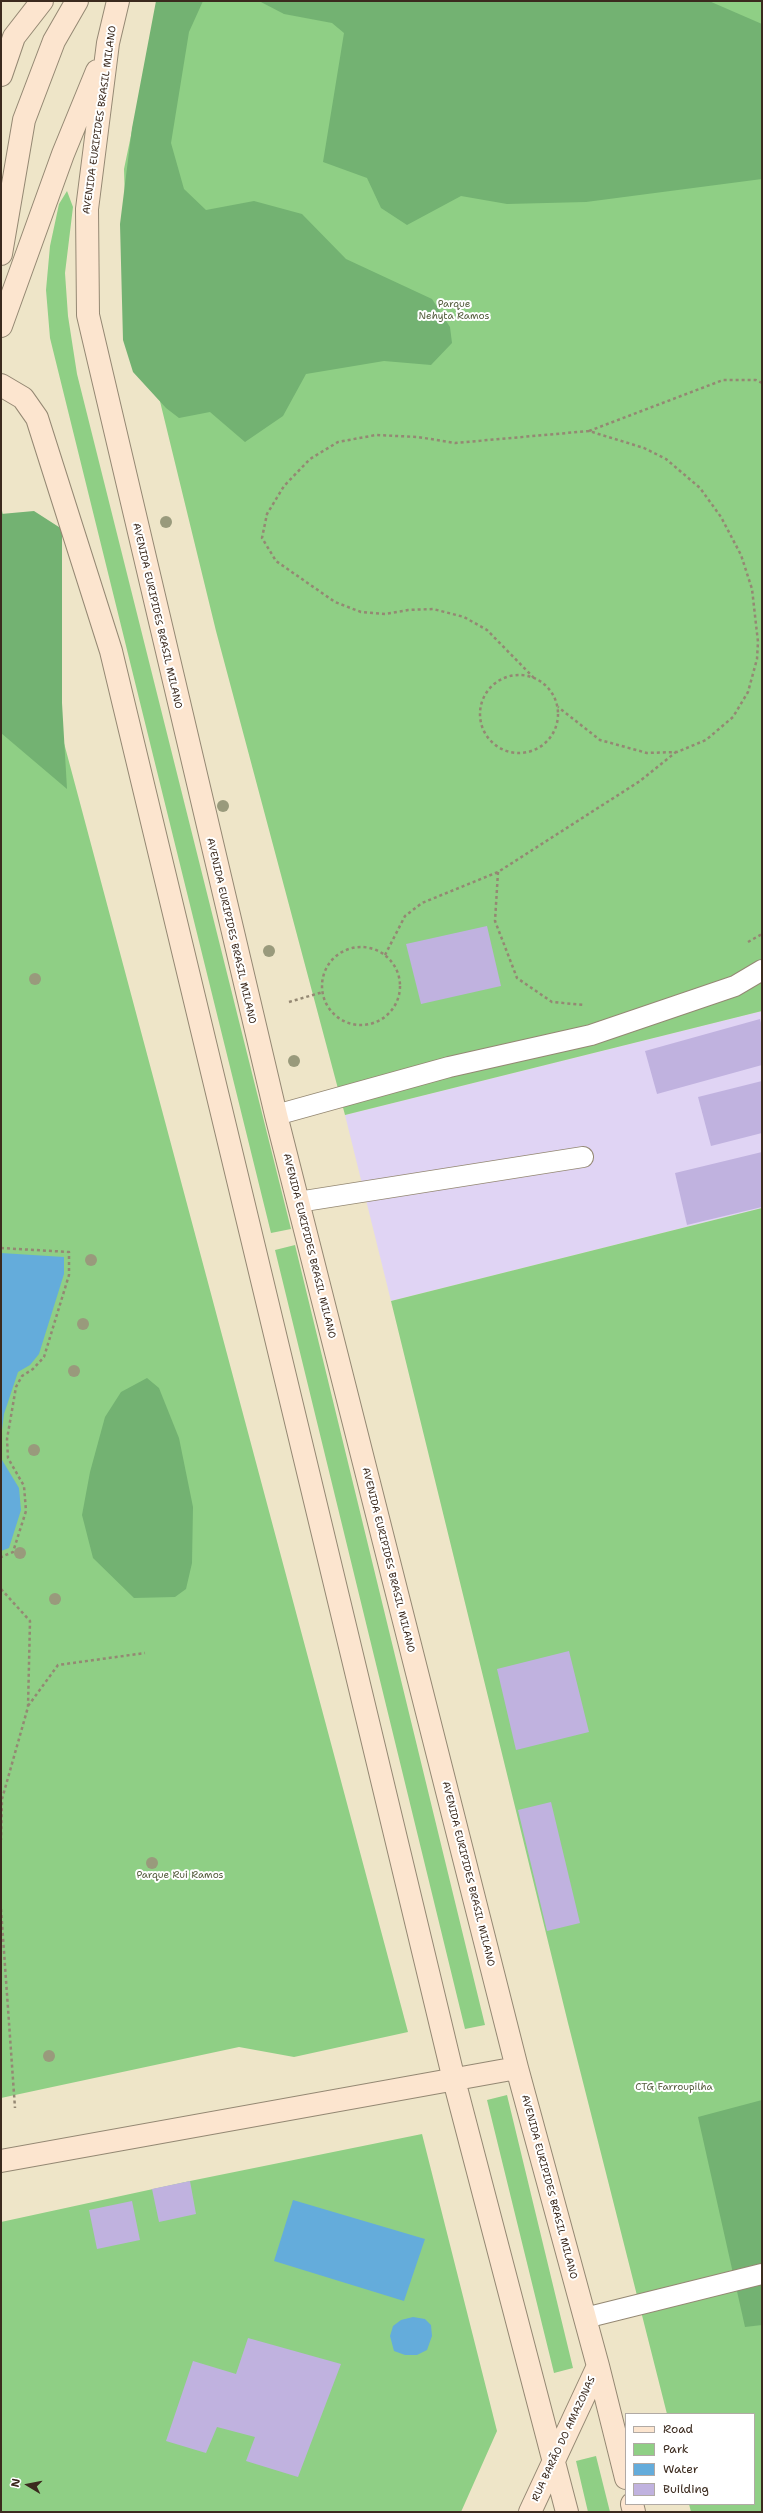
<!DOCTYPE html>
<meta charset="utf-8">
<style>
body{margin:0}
#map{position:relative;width:763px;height:2513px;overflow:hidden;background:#eee5c8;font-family:"Shantell Sans",sans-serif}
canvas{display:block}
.frame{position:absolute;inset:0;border:2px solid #3b2a1e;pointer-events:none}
.legend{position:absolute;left:625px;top:2413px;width:130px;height:92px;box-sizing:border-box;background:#fff;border:1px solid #b1aaa5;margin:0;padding:5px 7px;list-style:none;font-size:12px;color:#3b2a1e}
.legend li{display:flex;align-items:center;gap:8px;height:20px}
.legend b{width:20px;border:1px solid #b1aaa5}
.north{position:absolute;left:8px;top:2465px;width:40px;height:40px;-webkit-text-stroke:3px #fff;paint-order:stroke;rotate:280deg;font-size:11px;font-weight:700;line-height:16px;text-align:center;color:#3b2a1e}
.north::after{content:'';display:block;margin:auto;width:14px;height:18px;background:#3b2a1e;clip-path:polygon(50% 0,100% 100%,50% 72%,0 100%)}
</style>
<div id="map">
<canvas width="763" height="2513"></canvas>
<div class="frame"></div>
<ul class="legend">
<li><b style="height:5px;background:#fce5cf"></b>Road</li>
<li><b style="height:11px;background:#8fcf85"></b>Park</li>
<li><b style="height:11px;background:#64acdb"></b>Water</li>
<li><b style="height:11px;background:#c0b2df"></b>Building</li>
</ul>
<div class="north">N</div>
</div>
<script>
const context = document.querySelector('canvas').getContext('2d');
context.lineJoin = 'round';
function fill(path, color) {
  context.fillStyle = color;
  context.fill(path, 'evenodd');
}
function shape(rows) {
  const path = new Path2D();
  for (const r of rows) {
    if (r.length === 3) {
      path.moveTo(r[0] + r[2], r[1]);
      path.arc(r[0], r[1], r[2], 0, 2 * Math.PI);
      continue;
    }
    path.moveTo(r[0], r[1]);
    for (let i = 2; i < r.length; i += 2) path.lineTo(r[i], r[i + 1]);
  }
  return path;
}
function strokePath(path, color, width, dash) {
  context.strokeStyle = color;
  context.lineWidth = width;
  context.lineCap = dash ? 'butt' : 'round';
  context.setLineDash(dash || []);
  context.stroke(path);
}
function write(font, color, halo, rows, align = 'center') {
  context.font = font + ' "Shantell Sans",sans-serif';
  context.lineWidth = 4;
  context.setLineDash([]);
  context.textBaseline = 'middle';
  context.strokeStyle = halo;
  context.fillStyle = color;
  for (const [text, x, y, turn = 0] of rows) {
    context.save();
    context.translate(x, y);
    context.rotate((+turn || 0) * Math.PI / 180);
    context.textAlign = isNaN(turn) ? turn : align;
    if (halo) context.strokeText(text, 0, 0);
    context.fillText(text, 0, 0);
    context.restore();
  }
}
fill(shape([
 [762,1011,762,1208,391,1301,345,1115]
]), '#e0d4f4');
fill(shape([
 [159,1,762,1,762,1011,345,1115,216,631,137,307,126,238,124,169],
 [67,191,73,207,65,273,68,316,77,374,291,1229,271,1233,50,338,46,290,50,246,59,204],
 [1,507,408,2032,294,2057,239,2047,1,2098],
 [762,1208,762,2512,691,2512,689,2504,754,2504,754,2414,667,2414,568,2023,391,1301],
 [295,1245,485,2025,465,2029,275,1250],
 [507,2095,573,2368,554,2373,487,2100],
 [422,2134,497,2431,461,2512,1,2512,1,2222,190,2181],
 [596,2456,610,2512,588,2512,576,2461]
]), '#8fcf85');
fill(shape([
 [156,1,203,1,189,32,171,143,184,189,206,210,254,201,302,214,346,259,432,299,450,327,452,343,431,365,384,361,306,374,283,416,245,442,210,412,179,418,166,408,133,372,123,340,120,224,132,128],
 [259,1,709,1,762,24,762,179,586,202,507,204,461,196,407,225,381,208,367,178,323,162,344,33,332,23,284,14],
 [34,511,62,529,62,703,67,789,1,733,1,514],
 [147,1378,159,1388,179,1438,193,1507,192,1563,186,1589,175,1597,134,1598,93,1558,82,1515,90,1472,105,1417,121,1392],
 [762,2100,762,2325,745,2327,698,2117]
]), '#73b272');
fill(shape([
 [1,1253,64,1257,64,1274,39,1354,30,1365,18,1372,4,1414,1,1438,2,1460,19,1488,21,1510,9,1548,1,1551],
 [293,2200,425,2239,404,2301,274,2261],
 [413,2317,425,2319,431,2325,432,2336,427,2350,417,2355,405,2355,394,2351,390,2336,393,2326,401,2320]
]), '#64acdb');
fill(shape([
 [487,926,501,986,421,1004,406,944],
 [760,1019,762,1027,762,1065,657,1094,645,1051],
 [762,1081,762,1133,711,1146,698,1097],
 [762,1152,762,1207,687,1225,675,1173],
 [569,1651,589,1732,516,1750,497,1669],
 [551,1802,580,1923,547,1931,518,1810],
 [190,2181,196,2214,159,2222,152,2189],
 [132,2201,140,2240,97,2249,89,2210],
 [248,2338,341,2364,298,2477,246,2461,255,2437,217,2427,206,2453,166,2441,193,2361,236,2374]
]), '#c0b2df');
const lane = shape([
 [276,1115,449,1067,591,1035,735,986,762,970],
 [298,1202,583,1157],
 [585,2318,762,2274]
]);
const secondary = shape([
 [118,1,108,43,87,209,88,315,276,1115,517,2068,598,2366,626,2478],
 [1,75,14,37,42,1],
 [1,254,24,120,54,41,77,1],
 [1,326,63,154,97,71],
 [1,385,23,398,37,418,111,651,454,2080,567,2512],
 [1,2161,517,2068],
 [632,2504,634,2512],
 [530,2512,598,2366]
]);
strokePath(lane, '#948873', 22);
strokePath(secondary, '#948873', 24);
strokePath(shape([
 [589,431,723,380,756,380,762,383],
 [519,714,39],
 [534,678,487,630,464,617,433,609,408,610,385,614,361,612,335,602,276,561,262,538,267,514,284,486,310,459,338,442,376,435,418,437,455,443,589,431,644,448,666,459,700,488,721,517,741,555,752,589,758,642,757,659,748,692,733,717,706,740,677,752,647,753,600,740,558,707],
 [498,872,495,921,517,978,552,1002,585,1005],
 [748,942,762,934],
 [361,986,39],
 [385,955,405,916,422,903,498,872,640,781,676,752],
 [289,1002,323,992],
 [1,1248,69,1252,69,1275,44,1357,33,1369,22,1376,16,1387,7,1439,8,1458,24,1486,26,1511,13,1552,1,1557],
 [1,1589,30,1621,28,1707,2,1799,1,1840],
 [28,1706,58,1665,145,1653],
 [1,1909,15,2108]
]), '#948873', 2.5, [3, 3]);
strokePath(lane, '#fff', 20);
strokePath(secondary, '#fce5cf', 22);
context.fillStyle = '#999a7c';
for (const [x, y] of [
 [166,522],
 [223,806],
 [269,951],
 [35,979],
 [294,1061],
 [91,1260],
 [83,1324],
 [74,1371],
 [34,1450],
 [20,1553],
 [55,1599],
 [152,1863],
 [49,2056]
]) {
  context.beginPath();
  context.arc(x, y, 6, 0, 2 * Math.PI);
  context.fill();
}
write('10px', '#3b2a1e', '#fff', [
 ["AVENIDA EURIPIDES BRASIL MILANO",100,120,-82],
 ["AVENIDA EURIPIDES BRASIL MILANO",157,616,77],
 ["AVENIDA EURIPIDES BRASIL MILANO",231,931,77],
 ["AVENIDA EURIPIDES BRASIL MILANO",309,1246,76],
 ["AVENIDA EURIPIDES BRASIL MILANO",388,1560,76],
 ["AVENIDA EURIPIDES BRASIL MILANO",468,1874,76],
 ["AVENIDA EURIPIDES BRASIL MILANO",549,2187,75],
 ["RUA BARÃO DO AMAZONAS",564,2439,-65]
]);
write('10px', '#545c3d', '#fff', [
 ["Parque",454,304],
 ["Nehyta Ramos",454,316],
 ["Parque Rui Ramos",180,1875],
 ["CTG Farroupilha",674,2087]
]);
</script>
